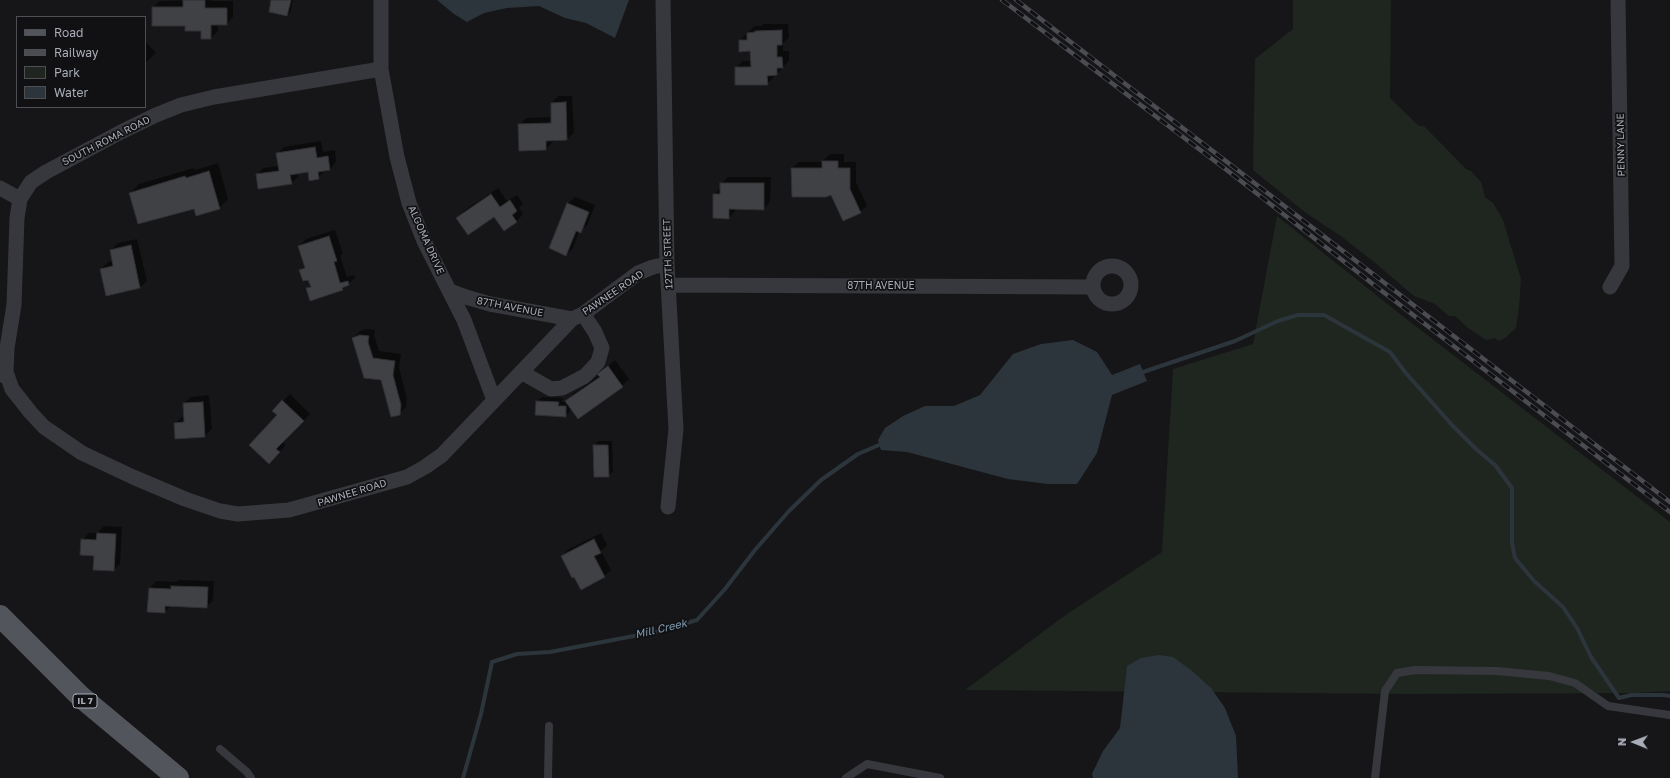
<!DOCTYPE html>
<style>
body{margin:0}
#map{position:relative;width:1670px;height:778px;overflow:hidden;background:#161618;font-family:"Golos Text",sans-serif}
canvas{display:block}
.legend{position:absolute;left:16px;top:16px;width:130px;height:92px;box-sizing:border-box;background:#111113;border:1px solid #4d4f55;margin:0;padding:5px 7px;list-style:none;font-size:12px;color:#a8adb8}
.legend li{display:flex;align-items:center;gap:8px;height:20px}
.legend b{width:20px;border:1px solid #4d4f55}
.north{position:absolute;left:1614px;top:722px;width:40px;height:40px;-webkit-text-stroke:3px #111113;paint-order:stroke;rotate:271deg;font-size:11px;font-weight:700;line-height:16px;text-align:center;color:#a8adb8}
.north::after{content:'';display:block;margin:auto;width:14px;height:18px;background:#a8adb8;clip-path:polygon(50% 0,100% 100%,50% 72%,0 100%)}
</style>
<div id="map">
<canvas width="1670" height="778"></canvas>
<ul class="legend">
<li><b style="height:5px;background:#53555c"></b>Road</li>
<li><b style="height:5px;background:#4a4c52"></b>Railway</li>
<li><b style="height:11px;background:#1e261f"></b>Park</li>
<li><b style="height:11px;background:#2c353c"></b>Water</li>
</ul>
<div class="north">N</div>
</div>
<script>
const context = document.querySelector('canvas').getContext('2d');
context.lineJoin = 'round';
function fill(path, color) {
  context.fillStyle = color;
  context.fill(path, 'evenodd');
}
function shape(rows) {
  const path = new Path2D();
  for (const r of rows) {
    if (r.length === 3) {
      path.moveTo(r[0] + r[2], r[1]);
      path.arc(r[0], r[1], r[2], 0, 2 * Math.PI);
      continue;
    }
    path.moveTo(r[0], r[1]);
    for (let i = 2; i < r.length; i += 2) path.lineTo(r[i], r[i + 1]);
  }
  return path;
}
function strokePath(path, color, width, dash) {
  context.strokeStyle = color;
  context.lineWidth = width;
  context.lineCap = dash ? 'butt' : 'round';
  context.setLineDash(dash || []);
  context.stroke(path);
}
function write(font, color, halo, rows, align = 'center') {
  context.font = font + ' "Golos Text",sans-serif';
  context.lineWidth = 3.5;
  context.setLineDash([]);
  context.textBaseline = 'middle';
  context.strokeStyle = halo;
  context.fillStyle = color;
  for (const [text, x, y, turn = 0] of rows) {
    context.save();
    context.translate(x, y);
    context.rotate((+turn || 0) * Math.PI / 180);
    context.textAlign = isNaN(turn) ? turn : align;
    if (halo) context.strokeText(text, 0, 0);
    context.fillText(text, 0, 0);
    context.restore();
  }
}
fill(shape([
 [1293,0,1391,0,1390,98,1419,126,1424,126,1466,169,1471,171,1481,182,1485,197,1493,203,1503,220,1521,279,1519,307,1516,328,1505,338,1499,341,1495,338,1486,340,1468,328,1455,316,1449,316,1435,304,1414,296,1374,262,1342,237,1306,213,1253,170,1255,59,1293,29],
 [1277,216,1400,314,1670,522,1670,691,1634,693,1410,694,965,690,1064,616,1162,552,1173,369,1253,344]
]), '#1e261f');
fill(shape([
 [437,0,629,0,615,38,586,23,565,18,539,6,507,8,484,13,467,22,454,14],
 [1073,340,1097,352,1112,375,1140,364,1147,381,1112,395,1097,453,1077,484,1048,484,1008,479,907,452,881,450,878,440,885,428,903,416,925,406,954,406,980,395,1013,354,1041,344],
 [1159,655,1173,657,1192,671,1211,688,1225,708,1236,736,1238,778,1093,778,1092,774,1103,751,1120,728,1127,666,1141,658]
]), '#2c353c');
fill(shape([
 [211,0,211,1,233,1,233,17,227,24,218,24,218,31,211,38,202,30,186,25,153,8,159,1],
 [272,0,293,0,291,11,287,15],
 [763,24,788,24,789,38,783,43,783,51,789,51,789,60,777,74,774,75,774,77,767,84,736,68,742,61,752,61,751,50,740,40,755,26,761,26],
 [145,41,156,53,145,63],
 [558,96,572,96,574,133,567,139,553,140,553,142,546,149,520,150,519,125,526,118,552,117,552,103],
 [321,141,323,152,335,150,336,162,330,169,325,170,325,171,318,178,309,171,297,173,298,177,291,183,257,175,263,168,279,166,277,154,284,147],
 [830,154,844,154,844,162,856,162,856,182,867,206,860,212,792,168,799,162,822,162],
 [218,163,228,199,219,208,195,208,130,193,139,184,194,168,195,170],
 [728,177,771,177,770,202,764,209,735,208,735,211,728,218,714,194,721,188,721,184],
 [498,188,507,201,517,195,523,204,519,208,523,214,517,221,504,230,495,215,458,218,464,211],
 [575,197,595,205,587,225,579,232,573,248,566,255,550,248,568,203],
 [335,230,343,254,340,256,347,277,354,275,355,278,343,289,311,299,307,288,311,285,309,278,300,270,305,266,299,246,306,239],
 [137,239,147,281,140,287,107,295,101,269,108,262,113,261,111,250,118,243],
 [368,329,375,330,374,335,379,351,401,354,399,368,407,398,406,407,399,414,382,379,353,338,360,331],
 [615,360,629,379,622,386,570,406,570,412,565,416,536,415,537,401,542,397,563,398,562,402,568,402,567,401,573,394,600,375,599,374],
 [290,394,310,414,282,442,286,445,269,462,278,415,273,411],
 [209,395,212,429,205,436,175,423,182,417,185,416,184,403,191,397],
 [598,441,612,441,613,472,608,476,594,446],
 [104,526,122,527,120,564,113,570,82,540,89,533,97,533],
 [601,533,607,545,601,551,611,570,604,576,562,556,569,549],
 [179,580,214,581,213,601,206,607,171,606,164,612,150,588,156,581,176,582]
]), '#0007');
strokePath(shape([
 [1143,372,1235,341,1278,321,1298,315,1324,315,1390,352,1405,372,1452,425,1476,449,1495,465,1512,488,1512,543,1515,558,1534,581,1563,607,1577,628,1591,657,1619,698,1631,695,1664,695,1670,696],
 [463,778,481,714,492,662,517,654,550,652,660,631,697,620,725,589,755,550,789,511,821,480,858,454,879,445]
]), '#2c353c', 4);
const building = shape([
 [183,0,205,0,205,8,227,8,227,25,211,25,211,39,201,39,201,31,185,31,185,26,152,26,152,7,183,7,183,0],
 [271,0,291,0,287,16,269,12,271,0],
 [782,30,782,45,777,45,777,57,782,57,783,68,777,68,777,75,767,76,768,85,735,85,735,67,751,67,750,51,739,52,739,40,747,40,747,33,755,32,755,31,782,30],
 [566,102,567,140,546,141,546,150,519,151,518,124,551,123,551,103,566,102],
 [315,147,317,158,328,156,330,170,318,172,319,179,309,181,308,172,290,175,292,184,258,189,256,174,279,171,276,153,315,147],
 [822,161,838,161,838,168,850,168,850,189,861,213,843,221,831,195,826,197,792,197,791,168,822,168,822,161],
 [209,171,220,209,196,216,194,209,138,224,129,193,185,176,186,178,209,171],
 [720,183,764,183,764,210,729,209,729,219,713,218,713,194,720,194,720,183],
 [491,194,500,207,510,200,517,211,512,215,517,222,504,231,494,217,468,235,456,218,491,194],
 [567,203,589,212,581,233,576,231,566,256,549,248,567,203],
 [329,236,337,261,334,262,340,283,348,281,349,285,342,288,343,290,310,301,306,288,311,287,308,280,303,281,299,270,305,268,298,246,329,236],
 [131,245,140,288,106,296,100,269,113,266,110,250,131,245],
 [360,335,369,336,368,342,373,358,395,361,393,375,401,405,400,415,391,417,381,380,364,378,352,338,360,335],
 [608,366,623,387,578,419,565,401,600,377,597,374,608,366],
 [282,400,304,421,276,449,280,452,269,464,249,445,277,415,272,411,282,400],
 [536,401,559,402,558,406,566,406,566,417,535,415,536,401],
 [203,402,205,437,175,439,174,423,184,422,183,403,203,402],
 [593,445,608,445,609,477,594,477,593,445],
 [97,533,116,534,114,571,93,570,94,556,80,555,81,539,96,540,97,533],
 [594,539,601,553,594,556,605,577,581,590,574,577,572,578,561,556,594,539],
 [171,586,208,587,207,608,165,606,165,613,147,612,149,588,171,589,171,586]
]);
fill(building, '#404145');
strokePath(building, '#303034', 1);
strokePath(shape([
 [220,749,247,772,251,778],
 [548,778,549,726],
 [846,778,867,764,940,778],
 [1375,778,1385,691,1397,673,1415,670,1497,671,1549,676,1575,683,1608,706,1670,715]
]), '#37383d', 8);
strokePath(shape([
 [381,0,381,69,397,157,409,203,424,241,464,320,494,400],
 [663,0,667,264,676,429,668,507],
 [0,188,20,199],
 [1112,285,19],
 [668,285,1093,287],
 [1610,287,1622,266,1618,0],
 [450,291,466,297,490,304,572,319],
 [6,372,12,389,31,413,44,427,82,453,133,477,185,499,220,511,238,514,289,510,407,477,425,467,442,455,572,319,583,314,638,273,653,267,667,264],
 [521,372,551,389,562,388,585,376,598,362,602,348,595,332,583,314],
 [0,375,6,372,7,348,14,305,17,218,20,199,31,182,46,172,121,132,156,115,181,105,214,97,381,69]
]), '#37383d', 15);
strokePath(shape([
 [0,616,81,697,178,778]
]), '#53555c', 22);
const rail = shape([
 [1002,0,1228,171,1378,288,1670,512],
 [1016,0,1670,502]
]);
strokePath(rail, '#4a4c52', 4.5);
strokePath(rail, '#111113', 3, [9]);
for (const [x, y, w] of [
 [85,701,24]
]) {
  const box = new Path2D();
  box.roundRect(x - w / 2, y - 7, w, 14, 3);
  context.fillStyle = '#111113';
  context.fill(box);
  strokePath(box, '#a8adb8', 1);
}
write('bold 9px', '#a8adb8', null, [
 ["IL 7",85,701]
]);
write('10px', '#a8adb8', '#111113', [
 ["SOUTH ROMA ROAD",106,141,-27],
 ["PENNY LANE",1621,145,-91],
 ["ALGOMA DRIVE",426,240,66],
 ["127TH STREET",668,254,-92],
 ["87TH AVENUE",881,286],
 ["PAWNEE ROAD",613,293,-34],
 ["87TH AVENUE",510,307,11],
 ["PAWNEE ROAD",352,493,-17]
]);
write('italic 11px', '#7f9bb3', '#111113', [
 ["Mill Creek",661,629,-13]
]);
</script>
